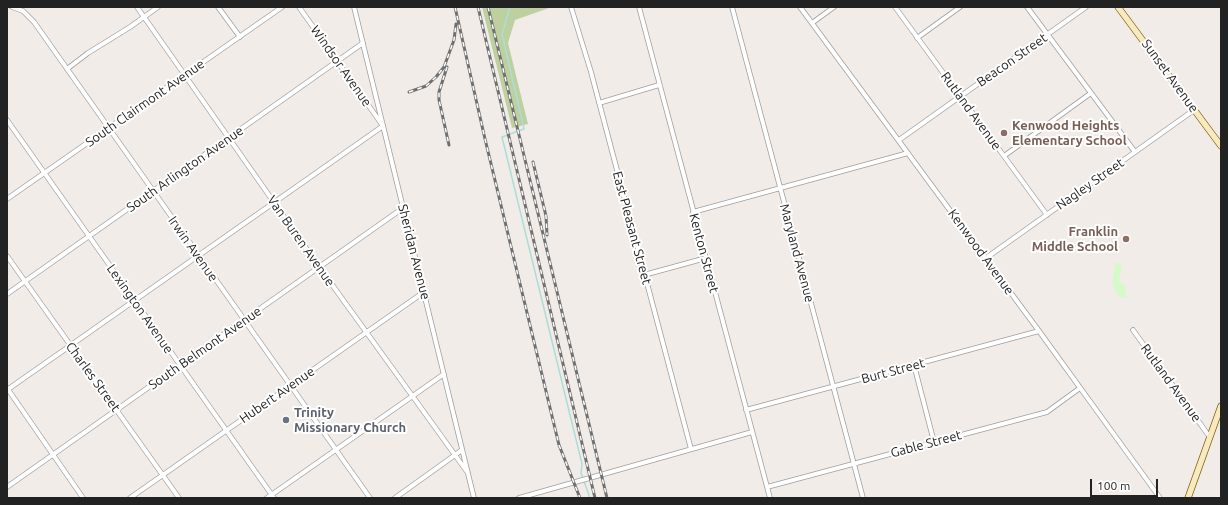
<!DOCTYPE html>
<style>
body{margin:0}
#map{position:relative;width:1228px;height:505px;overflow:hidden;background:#f2ece9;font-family:Ubuntu,sans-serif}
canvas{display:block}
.frame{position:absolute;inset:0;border:8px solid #222;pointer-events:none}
.scale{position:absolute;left:1090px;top:479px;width:68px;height:18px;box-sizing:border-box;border:2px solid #222;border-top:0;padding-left:5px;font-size:12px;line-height:14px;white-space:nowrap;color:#222;-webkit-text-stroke:3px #fff;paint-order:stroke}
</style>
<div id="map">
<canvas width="1228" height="505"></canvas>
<div class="frame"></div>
<div class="scale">100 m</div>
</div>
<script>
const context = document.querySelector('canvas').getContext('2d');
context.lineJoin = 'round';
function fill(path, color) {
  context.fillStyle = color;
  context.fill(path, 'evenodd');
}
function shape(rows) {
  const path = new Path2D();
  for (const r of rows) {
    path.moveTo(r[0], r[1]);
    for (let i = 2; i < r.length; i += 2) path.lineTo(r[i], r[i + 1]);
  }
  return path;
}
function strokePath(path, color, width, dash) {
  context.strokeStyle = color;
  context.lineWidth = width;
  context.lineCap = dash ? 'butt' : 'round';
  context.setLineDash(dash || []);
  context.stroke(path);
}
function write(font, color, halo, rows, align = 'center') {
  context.font = font + ' Ubuntu,sans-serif';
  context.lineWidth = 4;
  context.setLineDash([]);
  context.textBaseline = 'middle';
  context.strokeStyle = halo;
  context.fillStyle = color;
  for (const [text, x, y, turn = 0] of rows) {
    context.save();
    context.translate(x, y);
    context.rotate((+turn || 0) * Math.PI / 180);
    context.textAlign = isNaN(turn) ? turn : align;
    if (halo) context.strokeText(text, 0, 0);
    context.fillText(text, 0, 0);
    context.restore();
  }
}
fill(shape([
 [482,7,552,7,515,20,508,43,528,124,512,128]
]), '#bed09f');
fill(shape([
 [1116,262,1122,264,1119,282,1124,285,1127,297,1123,297,1117,295,1112,282]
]), '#d5f9c9');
strokePath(shape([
 [510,7,502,34,524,129,502,137,582,464,581,473,590,498]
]), '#abded8', 1.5);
const street = shape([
 [12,7,23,11,34,22,370,498],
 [137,7,320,268,468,473],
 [218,7,240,37],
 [354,7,474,498],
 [571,7,591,72,691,449],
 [639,7,770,498],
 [732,7,863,498],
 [800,7,1039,331,1160,498],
 [895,7,1047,215],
 [1027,7,1135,152],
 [812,23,834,7],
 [917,38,960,7],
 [67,69,88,53,130,27,158,7],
 [599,103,659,85],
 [7,120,274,498],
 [899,140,1086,7],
 [1004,156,1091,93],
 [7,199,282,7],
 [693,212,908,153],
 [7,256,179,498],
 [986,258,1194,110],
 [644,275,706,258],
 [7,294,363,43],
 [1133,330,1209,436],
 [914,365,934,442],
 [7,388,83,498],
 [7,390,383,126,299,7],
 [746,410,1039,331],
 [7,487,403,208],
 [767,487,1047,412,1080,388],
 [130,498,424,292],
 [267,498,444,374],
 [395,498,462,450],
 [519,498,752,432]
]);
const secondary = shape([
 [1118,7,1221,146],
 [1188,498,1221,406]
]);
strokePath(street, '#9f9f9f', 5.5);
strokePath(secondary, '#7a6107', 7);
strokePath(street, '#fff', 4);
strokePath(secondary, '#f9e9c0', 5.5);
const rail = shape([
 [455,7,485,139,559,445,580,498],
 [478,7,595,498],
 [488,7,607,498],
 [447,67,439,92,439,100,449,145],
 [409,92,426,86,436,77,444,67,454,40,456,24],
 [533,162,546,216,547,235]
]);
strokePath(rail, '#707070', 3);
strokePath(rail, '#fff', 1.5, [4.5]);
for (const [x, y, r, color] of [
 [1004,133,4,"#8d6e63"],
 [1126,239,4,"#8d6e63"],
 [286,420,4,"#6b7280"]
]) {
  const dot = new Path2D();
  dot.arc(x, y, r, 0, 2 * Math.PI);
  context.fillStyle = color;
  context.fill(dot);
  strokePath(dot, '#fff', 1.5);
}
write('13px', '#222', '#fff', [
 ["Beacon Street",1012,60,-35],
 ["Windsor Avenue",341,66,55],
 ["Sunset Avenue",1170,76,54],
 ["South Clairmont Avenue",145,103,-35],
 ["Rutland Avenue",971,111,54],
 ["South Arlington Avenue",185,169,-35],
 ["Nagley Street",1090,184,-35],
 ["East Pleasant Street",632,228,75],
 ["Van Buren Avenue",301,241,55],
 ["Irwin Avenue",193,249,55],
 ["Sheridan Avenue",414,252,76],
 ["Kenwood Avenue",981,252,54],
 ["Kenton Street",704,253,75],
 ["Maryland Avenue",797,253,75],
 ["Lexington Avenue",140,309,55],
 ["South Belmont Avenue",205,348,-35],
 ["Burt Street",893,371,-15],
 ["Charles Street",93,377,54],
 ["Rutland Avenue",1171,383,54],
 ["Hubert Avenue",277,395,-35],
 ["Gable Street",926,444,-15]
]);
write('bold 13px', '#785e54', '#fff', [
 ["Kenwood Heights",1012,126],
 ["Elementary School",1012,141],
 ["Franklin",1118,232,"right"],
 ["Middle School",1118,247,"right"]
], 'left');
write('bold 13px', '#5b616d', '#fff', [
 ["Trinity",294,413],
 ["Missionary Church",294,428]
], 'left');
</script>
